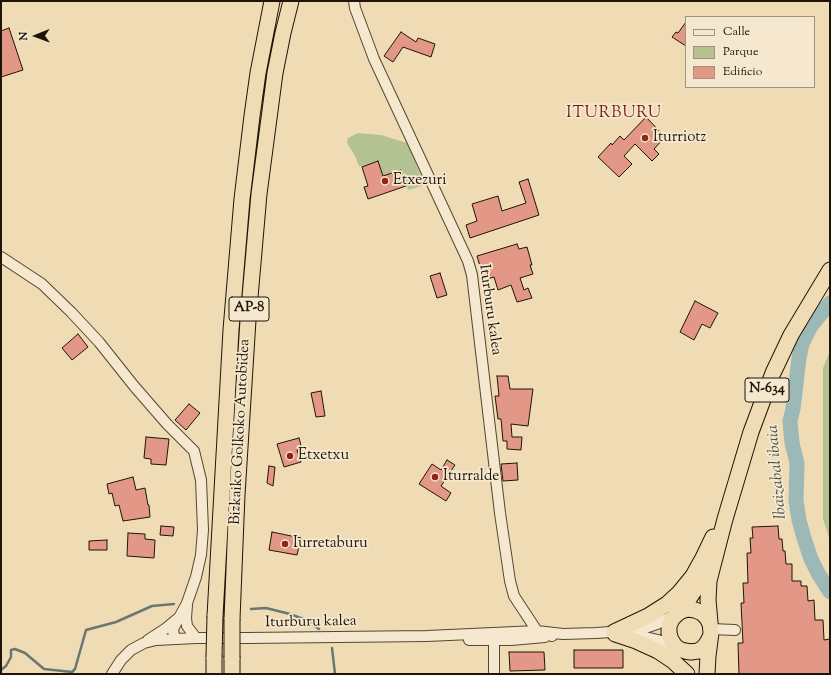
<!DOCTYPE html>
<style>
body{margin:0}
#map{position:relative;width:831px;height:675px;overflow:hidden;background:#efdcb5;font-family:"Sorts Mill Goudy",serif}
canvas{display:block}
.frame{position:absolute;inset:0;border:2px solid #1e1508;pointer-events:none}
.legend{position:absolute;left:685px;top:16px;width:130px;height:72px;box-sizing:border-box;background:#f5e8cf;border:1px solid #9f947f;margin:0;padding:5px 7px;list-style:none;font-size:12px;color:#1e1508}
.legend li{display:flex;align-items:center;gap:8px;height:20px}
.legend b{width:20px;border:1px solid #9f947f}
.north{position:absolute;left:16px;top:16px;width:40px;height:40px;-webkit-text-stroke:3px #f5e8cf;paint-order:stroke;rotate:269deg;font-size:11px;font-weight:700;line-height:16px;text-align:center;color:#1e1508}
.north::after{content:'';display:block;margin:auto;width:14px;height:18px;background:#1e1508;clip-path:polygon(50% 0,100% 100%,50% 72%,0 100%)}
</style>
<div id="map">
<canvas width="831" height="675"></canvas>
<div class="frame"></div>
<ul class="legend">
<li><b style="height:5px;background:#f5e8cf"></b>Calle</li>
<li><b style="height:11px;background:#b4c292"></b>Parque</li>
<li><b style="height:11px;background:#e39786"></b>Edificio</li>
</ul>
<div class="north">N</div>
</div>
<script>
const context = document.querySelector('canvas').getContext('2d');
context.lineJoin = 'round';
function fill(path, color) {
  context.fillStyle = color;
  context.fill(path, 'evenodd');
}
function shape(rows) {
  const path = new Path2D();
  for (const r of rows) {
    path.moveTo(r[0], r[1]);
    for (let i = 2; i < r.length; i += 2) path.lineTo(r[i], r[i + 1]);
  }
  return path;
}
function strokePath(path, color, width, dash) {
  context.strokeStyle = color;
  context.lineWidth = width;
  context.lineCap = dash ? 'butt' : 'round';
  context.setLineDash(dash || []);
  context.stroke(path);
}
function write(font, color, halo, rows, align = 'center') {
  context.font = font + ' "Sorts Mill Goudy",serif';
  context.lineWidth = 3.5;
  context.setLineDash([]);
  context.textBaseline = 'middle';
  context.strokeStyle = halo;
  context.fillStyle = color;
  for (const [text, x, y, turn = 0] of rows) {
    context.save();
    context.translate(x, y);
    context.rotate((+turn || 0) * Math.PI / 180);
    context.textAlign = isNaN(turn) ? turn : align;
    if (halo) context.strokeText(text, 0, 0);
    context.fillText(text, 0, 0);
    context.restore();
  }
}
fill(shape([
 [358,133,381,135,407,143,425,185,408,190,401,170,383,176,378,161,362,167,359,166,355,156,347,143,348,138],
 [830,351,830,540,823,519,823,368]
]), '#b4c292');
strokePath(shape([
 [251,609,266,608,290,614,306,620,319,629],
 [332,648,335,674],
 [1,670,6,666,11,657,11,650,15,649,25,653,44,669,72,672,75,669,86,630,116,622,152,606,174,604]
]), '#6a7771', 2.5);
strokePath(shape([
 [830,303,811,326,802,344,799,358,793,409,790,421,792,443,797,463,796,501,799,520,804,538,811,559,818,573,830,592]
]), '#9db9b7', 15);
const building = shape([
 [686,22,686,46,672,37,676,32,678,33,686,22],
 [9,28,23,70,1,77,1,31,9,28],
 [401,32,416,42,418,38,435,44,431,57,403,47,393,62,384,56,401,32],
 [646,117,665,137,654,149,659,154,652,161,635,144,624,156,632,164,619,177,598,157,611,143,612,145,620,136,624,140,646,117],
 [378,161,383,176,401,170,406,186,368,199,364,187,368,186,362,167,378,161],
 [528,179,539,215,470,238,466,225,477,221,472,204,498,196,502,211,526,203,519,182,528,179],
 [517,244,519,249,527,247,532,265,530,265,533,274,520,278,524,290,528,288,532,298,517,302,511,285,498,290,494,277,484,280,477,256,517,244],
 [440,273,447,295,437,298,430,276,440,273],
 [695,301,718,313,710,328,702,324,694,340,680,332,695,301],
 [78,334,88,347,72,360,62,348,78,334],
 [497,376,508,376,510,389,533,389,528,426,511,424,512,437,522,437,521,450,507,449,507,441,503,441,501,419,498,419,495,396,499,396,497,376],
 [321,391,325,416,316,417,311,393,321,391],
 [189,404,200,413,186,430,175,420,189,404],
 [146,437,169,439,166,465,151,464,151,459,144,458,146,437],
 [299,438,302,449,297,450,301,462,284,467,277,444,299,438],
 [447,460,455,465,441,486,451,493,446,501,419,484,432,464,441,470,447,460],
 [517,463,518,480,503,481,501,464,517,463],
 [269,466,275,467,273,486,267,483,269,466],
 [133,477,136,490,145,488,148,505,149,505,150,517,123,521,119,505,115,506,112,493,109,494,107,484,133,477],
 [161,526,174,527,173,536,160,535,161,526],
 [778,526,779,539,782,539,783,551,785,551,786,564,792,564,792,581,801,581,801,586,807,586,808,601,814,600,815,620,823,620,824,640,830,639,830,674,739,674,738,643,743,643,741,603,744,603,743,583,748,583,747,553,751,553,750,538,753,538,752,527,778,526],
 [272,532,301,538,297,555,269,550,272,532],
 [128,533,145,534,145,539,155,540,154,558,127,556,128,533],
 [107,540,107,550,89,550,89,541,107,540],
 [574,650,623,650,623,668,574,668,574,650],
 [509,652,544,652,545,670,510,671,509,652]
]);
fill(building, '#e39786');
strokePath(building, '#1e1508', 1);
const minor = shape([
 [354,1,355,8,374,59,468,261,472,275,500,513,510,581,514,596,537,631,552,636],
 [1,257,42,284,71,312,99,342,134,386,167,424,194,451,201,480,203,530,201,555,196,577,187,603,174,627,173,631,175,639],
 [187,605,186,618,187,626,196,638],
 [711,629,735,630],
 [633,635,641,636,658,640,675,646],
 [148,640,165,629,177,619],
 [469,640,511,640,545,637],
 [112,674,121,660,131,650,144,643,156,640,196,638,247,638,427,636,537,631,563,634,596,633,639,630,657,624,674,615],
 [494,674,494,640]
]);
const highway = shape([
 [681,611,702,579,706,569],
 [215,616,231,330,242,199,252,116,258,73,272,1],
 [232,619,237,495,248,320,259,194,275,73,283,33,291,1],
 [710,624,707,618,702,613,695,610,688,609,681,611,677,614,672,619,669,626,669,633,671,640,675,646,679,649,685,651,691,652,698,651,703,648,707,643,710,637],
 [614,632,648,616,667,604,679,593,693,576,703,558,713,537],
 [615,634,636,641,658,651,673,661,687,674],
 [214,674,214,657],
 [232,674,232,658],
 [707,674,708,656,711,633,708,600,709,581,725,519,751,432,773,373,791,335,830,270]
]);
strokePath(minor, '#524733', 12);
strokePath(highway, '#1e1508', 17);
strokePath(minor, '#f5e8cf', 10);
strokePath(highway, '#efdcb5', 15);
const highwayBridge = shape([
 [232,619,232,658],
 [214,657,215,616]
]);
strokePath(highwayBridge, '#1e1508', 17, []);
strokePath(highwayBridge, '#efdcb5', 15);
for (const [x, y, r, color] of [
 [645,138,4,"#8f2418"],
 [385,181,4,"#8f2418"],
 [290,456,4,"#8f2418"],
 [435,477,4,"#8f2418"],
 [285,544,4,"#8f2418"]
]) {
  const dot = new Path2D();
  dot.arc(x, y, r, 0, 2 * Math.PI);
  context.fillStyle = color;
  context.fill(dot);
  strokePath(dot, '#f5e8cf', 1.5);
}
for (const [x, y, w] of [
 [249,309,40],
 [767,390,44]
]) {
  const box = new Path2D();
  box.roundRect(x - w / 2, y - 12, w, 24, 3);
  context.fillStyle = '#f5e8cf';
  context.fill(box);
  strokePath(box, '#1e1508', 1);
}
write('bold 14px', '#1e1508', null, [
 ["AP-8",249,309],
 ["N-634",767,390]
]);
write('15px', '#1e1508', '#f5e8cf', [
 ["Iturriotz",653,138],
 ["Etxezuri",393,181],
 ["Etxetxu",298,456],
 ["Iturralde",443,477],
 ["Iurretaburu",293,544]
], 'left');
write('15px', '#1e1508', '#f5e8cf', [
 ["Iturburu kalea",489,310,82],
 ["Bizkaiko Golkoko Autobidea",241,432,-87],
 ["Iturburu kalea",311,623,-1]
]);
context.letterSpacing = '1px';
write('16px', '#7a1f14', '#f5e8cf', [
 ["ITURBURU",614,114]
]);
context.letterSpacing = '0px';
write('italic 16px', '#4a4e45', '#f5e8cf', [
 ["Ibaizabal ibaia",778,472,-95]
]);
</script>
